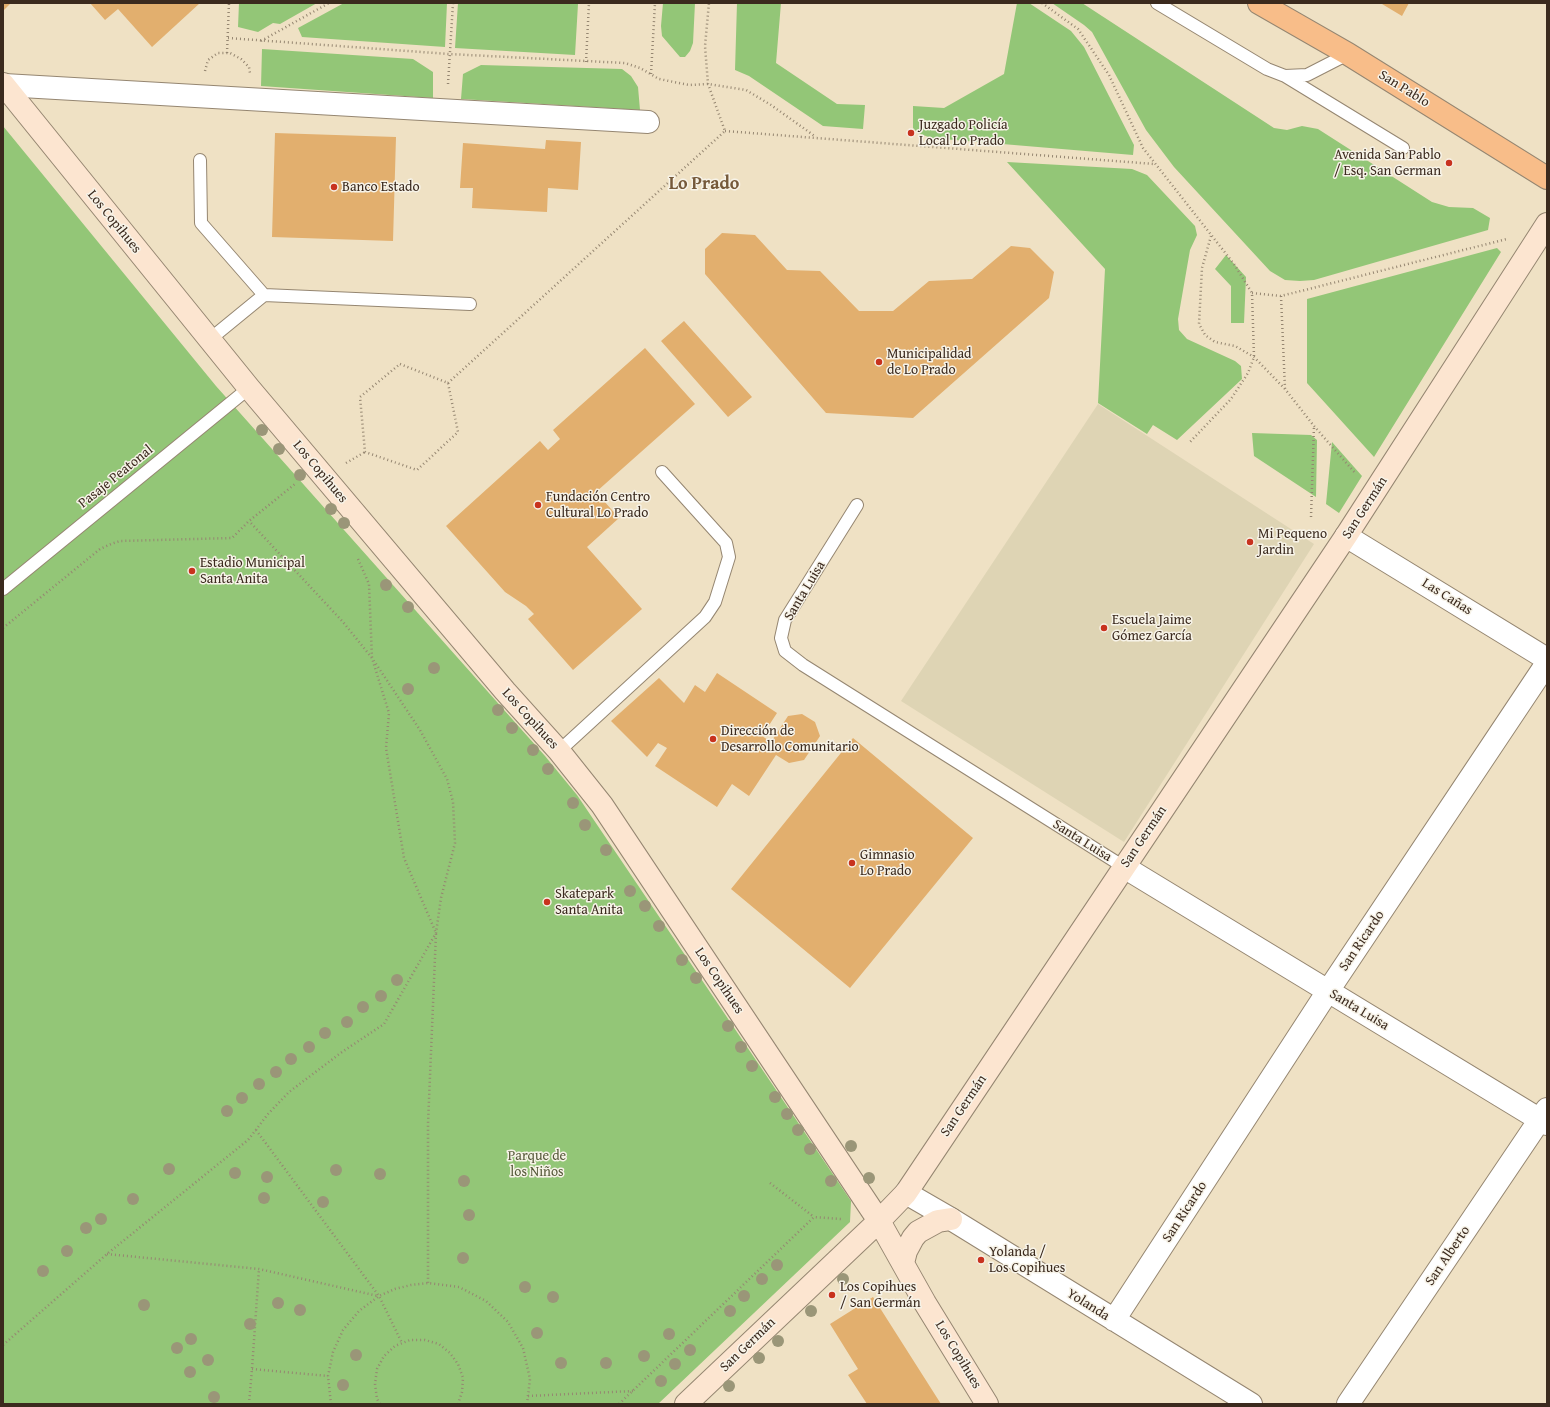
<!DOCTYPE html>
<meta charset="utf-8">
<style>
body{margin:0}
#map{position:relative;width:1550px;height:1407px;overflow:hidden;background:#efe1c4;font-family:"Gentium Book Plus",serif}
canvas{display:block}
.frame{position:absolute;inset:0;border:4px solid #3b2a1e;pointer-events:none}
</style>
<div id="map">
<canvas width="1550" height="1407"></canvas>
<div class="frame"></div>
</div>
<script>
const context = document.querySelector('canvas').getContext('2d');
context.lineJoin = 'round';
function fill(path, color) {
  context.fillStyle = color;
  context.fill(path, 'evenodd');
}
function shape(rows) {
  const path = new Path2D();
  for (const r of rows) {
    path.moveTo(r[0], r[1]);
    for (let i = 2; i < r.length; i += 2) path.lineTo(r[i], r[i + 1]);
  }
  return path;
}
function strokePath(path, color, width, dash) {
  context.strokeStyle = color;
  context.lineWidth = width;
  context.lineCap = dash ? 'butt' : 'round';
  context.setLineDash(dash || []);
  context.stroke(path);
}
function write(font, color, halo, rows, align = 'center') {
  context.font = font + ' "Gentium Book Plus",serif';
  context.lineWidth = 3;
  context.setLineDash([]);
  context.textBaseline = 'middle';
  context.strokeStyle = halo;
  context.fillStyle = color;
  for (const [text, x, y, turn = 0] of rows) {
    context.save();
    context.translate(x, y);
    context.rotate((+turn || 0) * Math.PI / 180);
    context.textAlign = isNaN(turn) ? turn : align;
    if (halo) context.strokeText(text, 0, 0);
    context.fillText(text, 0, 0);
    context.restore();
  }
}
fill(shape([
 [1098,404,1314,544,1124,842,901,701]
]), '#ded4b4');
fill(shape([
 [239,3,317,3,280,24,273,23,258,32,238,27],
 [344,3,447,3,445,47,302,37,298,28],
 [458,3,578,4,575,55,455,48],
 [663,3,695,3,693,43,690,51,685,57,680,57,662,36,661,26],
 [737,3,781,3,776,63,837,104,865,105,863,129,823,126,749,76,735,70],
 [1017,3,1029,3,1071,31,1084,47,1134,145,1133,155,931,138,918,133,913,128,913,106,944,108,1004,74],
 [1052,3,1082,3,1274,128,1287,130,1302,126,1318,129,1432,202,1449,207,1473,208,1490,218,1488,230,1314,280,1300,281,1285,280,1270,271,1174,167,1146,130,1092,32,1084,25],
 [262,49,413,59,433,72,433,98,261,86],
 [481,65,622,69,631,76,638,87,640,110,461,99,463,74],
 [3,126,216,386,545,756,577,795,851,1201,850,1222,658,1404,3,1404],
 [1007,162,1132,169,1147,175,1195,226,1197,235,1190,250,1178,319,1179,330,1187,339,1235,361,1241,366,1242,379,1177,440,1153,425,1147,434,1098,403,1105,269],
 [1497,248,1501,252,1374,457,1307,383,1307,299],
 [1226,255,1246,277,1244,323,1231,323,1231,286,1215,269],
 [1252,433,1311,435,1317,440,1316,497,1254,456],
 [1332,442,1362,476,1339,513,1326,504]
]), '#93c677');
fill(shape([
 [3,3,11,3,3,11],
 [90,3,200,3,152,47,118,9,105,20],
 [1383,3,1409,3,1402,16,1382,4],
 [275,133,396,137,393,241,272,237],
 [546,140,581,142,578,190,548,188,547,212,472,208,473,188,460,188,463,143,545,149],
 [722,233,755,235,787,270,820,271,859,311,893,311,929,281,972,279,1011,246,1030,248,1054,272,1049,298,913,418,826,413,705,274,705,249],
 [684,321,752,397,728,417,661,341],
 [645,348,695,404,596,492,619,518,587,547,642,609,573,670,528,619,534,614,526,606,505,592,446,526,540,441,548,450,560,439,553,430],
 [717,673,777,713,762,736,771,742,788,716,802,714,815,722,820,736,804,760,789,763,776,755,749,796,732,784,717,807,655,766,667,748,658,743,647,757,611,721,659,678,684,703,695,685,705,692],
 [853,738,973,838,850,988,731,889],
 [873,1297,941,1404,867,1404,848,1375,858,1369,830,1324]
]), '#e2af6e');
const lane = shape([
 [1157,3,1267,69,1285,76,1307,75,1348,54],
 [1285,76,1403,148],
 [200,160,201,223,264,295],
 [209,340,264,295,470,304],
 [857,505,785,620,781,638,785,651,803,665,1124,867],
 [3,589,249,388],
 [559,751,705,617,715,602,729,557,726,543,662,472]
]);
const street = shape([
 [4,85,648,122],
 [1346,536,1547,659],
 [1124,867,1547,1124],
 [906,1193,951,1219,1251,1404],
 [1114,1320,1328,991,1547,663],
 [1348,1404,1547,1109]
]);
const secondary = shape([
 [3,84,249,388,505,691,559,751,602,805,879,1221,925,1303,987,1404],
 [903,1263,906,1251,913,1238,918,1232,938,1221,951,1219],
 [686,1404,879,1221,906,1193,1346,536,1547,224]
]);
const primary = shape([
 [1259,3,1348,54,1547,178]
]);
strokePath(lane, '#958671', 14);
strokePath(street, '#958671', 24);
strokePath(secondary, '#958671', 24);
strokePath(primary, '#958671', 24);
strokePath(shape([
 [1042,3,1078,29,1109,75,1143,148,1234,264,1252,293,1254,357,1248,373,1231,399,1190,442],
 [228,38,449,54,625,63,640,68,659,79,689,85,708,84,746,90,771,105,816,137],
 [261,41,329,3],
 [227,53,229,3],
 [586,62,589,3],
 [205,71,208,60,218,53,230,53,241,59,249,67,250,73],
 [651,74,655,3],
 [448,84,453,3],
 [725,131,1154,164],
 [1211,236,1202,268,1199,324,1205,335,1215,342,1235,346,1254,357,1285,389,1314,426,1356,474],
 [1252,293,1281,296,1507,239],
 [1281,296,1285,389],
 [400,364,448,383,458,432,417,470,365,452,360,397,400,364],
 [448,383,725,131,708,84,705,46,709,3],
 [346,463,365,452],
 [1311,517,1314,426],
 [358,559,369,584,372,658,389,713,386,748,404,858,436,933,428,1124,428,1283],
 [3,628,100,549,111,544,120,541,232,538,249,521,295,484],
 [256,1130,379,1296,402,1343],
 [770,1183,814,1217],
 [107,1254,259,1269,378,1296],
 [3,1345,107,1254,248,1140,268,1114,289,1092,342,1052,384,1024,436,933,441,898,455,843,453,802,447,779,420,730,372,658,343,622,249,521],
 [252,1369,328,1376],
 [528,1396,633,1391],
 [249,1404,252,1369,259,1269],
 [331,1404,328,1376,333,1352,343,1330,359,1311,379,1296,395,1289,411,1285,428,1283,459,1287,486,1301,508,1322,523,1348,530,1379,527,1404],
 [380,1404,377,1399,375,1384,377,1369,384,1356,395,1346,410,1340,425,1340,439,1344,450,1353,458,1364,463,1378,462,1392,458,1404],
 [619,1404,814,1217,841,1219]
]), '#958671', 2.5, [1, 3]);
strokePath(lane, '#fff', 12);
strokePath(street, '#fff', 22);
strokePath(secondary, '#fce5d0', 22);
strokePath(primary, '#f8bd89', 22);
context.fillStyle = '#9a9678';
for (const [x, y] of [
 [262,430],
 [279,449],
 [300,475],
 [331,509],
 [344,523],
 [386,585],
 [408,607],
 [434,668],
 [408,689],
 [498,710],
 [512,728],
 [533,750],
 [548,769],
 [573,803],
 [585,825],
 [606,850],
 [630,891],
 [645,906],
 [659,926],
 [682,960],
 [696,978],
 [397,980],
 [381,996],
 [363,1007],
 [347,1022],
 [728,1026],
 [325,1033],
 [309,1047],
 [741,1047],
 [291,1059],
 [752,1066],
 [276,1072],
 [259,1084],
 [775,1097],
 [242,1098],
 [227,1111],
 [787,1114],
 [798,1130],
 [851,1146],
 [810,1149],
 [169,1169],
 [336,1170],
 [235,1173],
 [380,1174],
 [267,1177],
 [869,1178],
 [464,1181],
 [831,1181],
 [264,1198],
 [133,1199],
 [323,1202],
 [469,1215],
 [101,1219],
 [86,1228],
 [67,1251],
 [463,1258],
 [777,1265],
 [43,1271],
 [762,1279],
 [843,1279],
 [525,1287],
 [744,1296],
 [553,1297],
 [278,1303],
 [144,1305],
 [300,1310],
 [730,1311],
 [811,1311],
 [250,1324],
 [537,1333],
 [669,1334],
 [191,1339],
 [778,1341],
 [177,1348],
 [690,1350],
 [356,1355],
 [644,1356],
 [759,1358],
 [208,1360],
 [561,1363],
 [606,1363],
 [675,1364],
 [190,1372],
 [661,1381],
 [343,1385],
 [729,1386],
 [214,1397]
]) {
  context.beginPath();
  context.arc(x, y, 6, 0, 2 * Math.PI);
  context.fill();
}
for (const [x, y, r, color] of [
 [911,133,4,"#c8321e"],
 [1449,163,4,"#c8321e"],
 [334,187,4,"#c8321e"],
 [879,362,4,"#c8321e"],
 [538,505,4,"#c8321e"],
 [1250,542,4,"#c8321e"],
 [192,571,4,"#c8321e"],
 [1104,628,4,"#c8321e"],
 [713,739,4,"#c8321e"],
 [852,863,4,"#c8321e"],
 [547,902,4,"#c8321e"],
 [981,1260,4,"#c8321e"],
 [832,1295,4,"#c8321e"]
]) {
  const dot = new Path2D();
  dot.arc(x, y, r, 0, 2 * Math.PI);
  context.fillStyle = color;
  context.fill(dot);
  strokePath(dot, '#f7f3e8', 1.5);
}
write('14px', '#3b2a1e', '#f7f3e8', [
 ["San Pablo",1404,89,32],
 ["Los Copihues",114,222,51],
 ["Los Copihues",320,472,50],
 ["Pasaje Peatonal",116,477,-39],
 ["San Germán",1365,508,-57],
 ["Santa Luisa",805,591,-59],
 ["Las Cañas",1447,597,32],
 ["Los Copihues",530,719,48],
 ["San Germán",1144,837,-56],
 ["Santa Luisa",1082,841,32],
 ["San Ricardo",1362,941,-56],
 ["Los Copihues",719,981,56],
 ["Santa Luisa",1359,1010,31],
 ["San Germán",964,1106,-56],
 ["San Ricardo",1185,1212,-57],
 ["San Alberto",1448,1256,-56],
 ["Yolanda",1088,1305,32],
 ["San Germán",748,1345,-44],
 ["Los Copihues",958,1355,59]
]);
write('14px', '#3b2a1e', '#f7f3e8', [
 ["Juzgado Policía",919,125],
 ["Local Lo Prado",919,141],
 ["Avenida San Pablo",1441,155,"right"],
 ["/ Esq. San German",1441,171,"right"],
 ["Banco Estado",342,187],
 ["Municipalidad",887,354],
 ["de Lo Prado",887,370],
 ["Fundación Centro",546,497],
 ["Cultural Lo Prado",546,513],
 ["Mi Pequeno",1258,534],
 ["Jardin",1258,550],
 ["Estadio Municipal",200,563],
 ["Santa Anita",200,579],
 ["Escuela Jaime",1112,620],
 ["Gómez García",1112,636],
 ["Dirección de",721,731],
 ["Desarrollo Comunitario",721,747],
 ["Gimnasio",860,855],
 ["Lo Prado",860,871],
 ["Skatepark",555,894],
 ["Santa Anita",555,910],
 ["Yolanda /",989,1252],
 ["Los Copihues",989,1268],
 ["Los Copihues",840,1287],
 ["/ San Germán",840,1303]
], 'left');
write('14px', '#555939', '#f7f3e8', [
 ["Parque de",537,1156],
 ["los Niños",537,1172]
]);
write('bold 18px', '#75593a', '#f7f3e8', [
 ["Lo Prado",704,184]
]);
</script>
